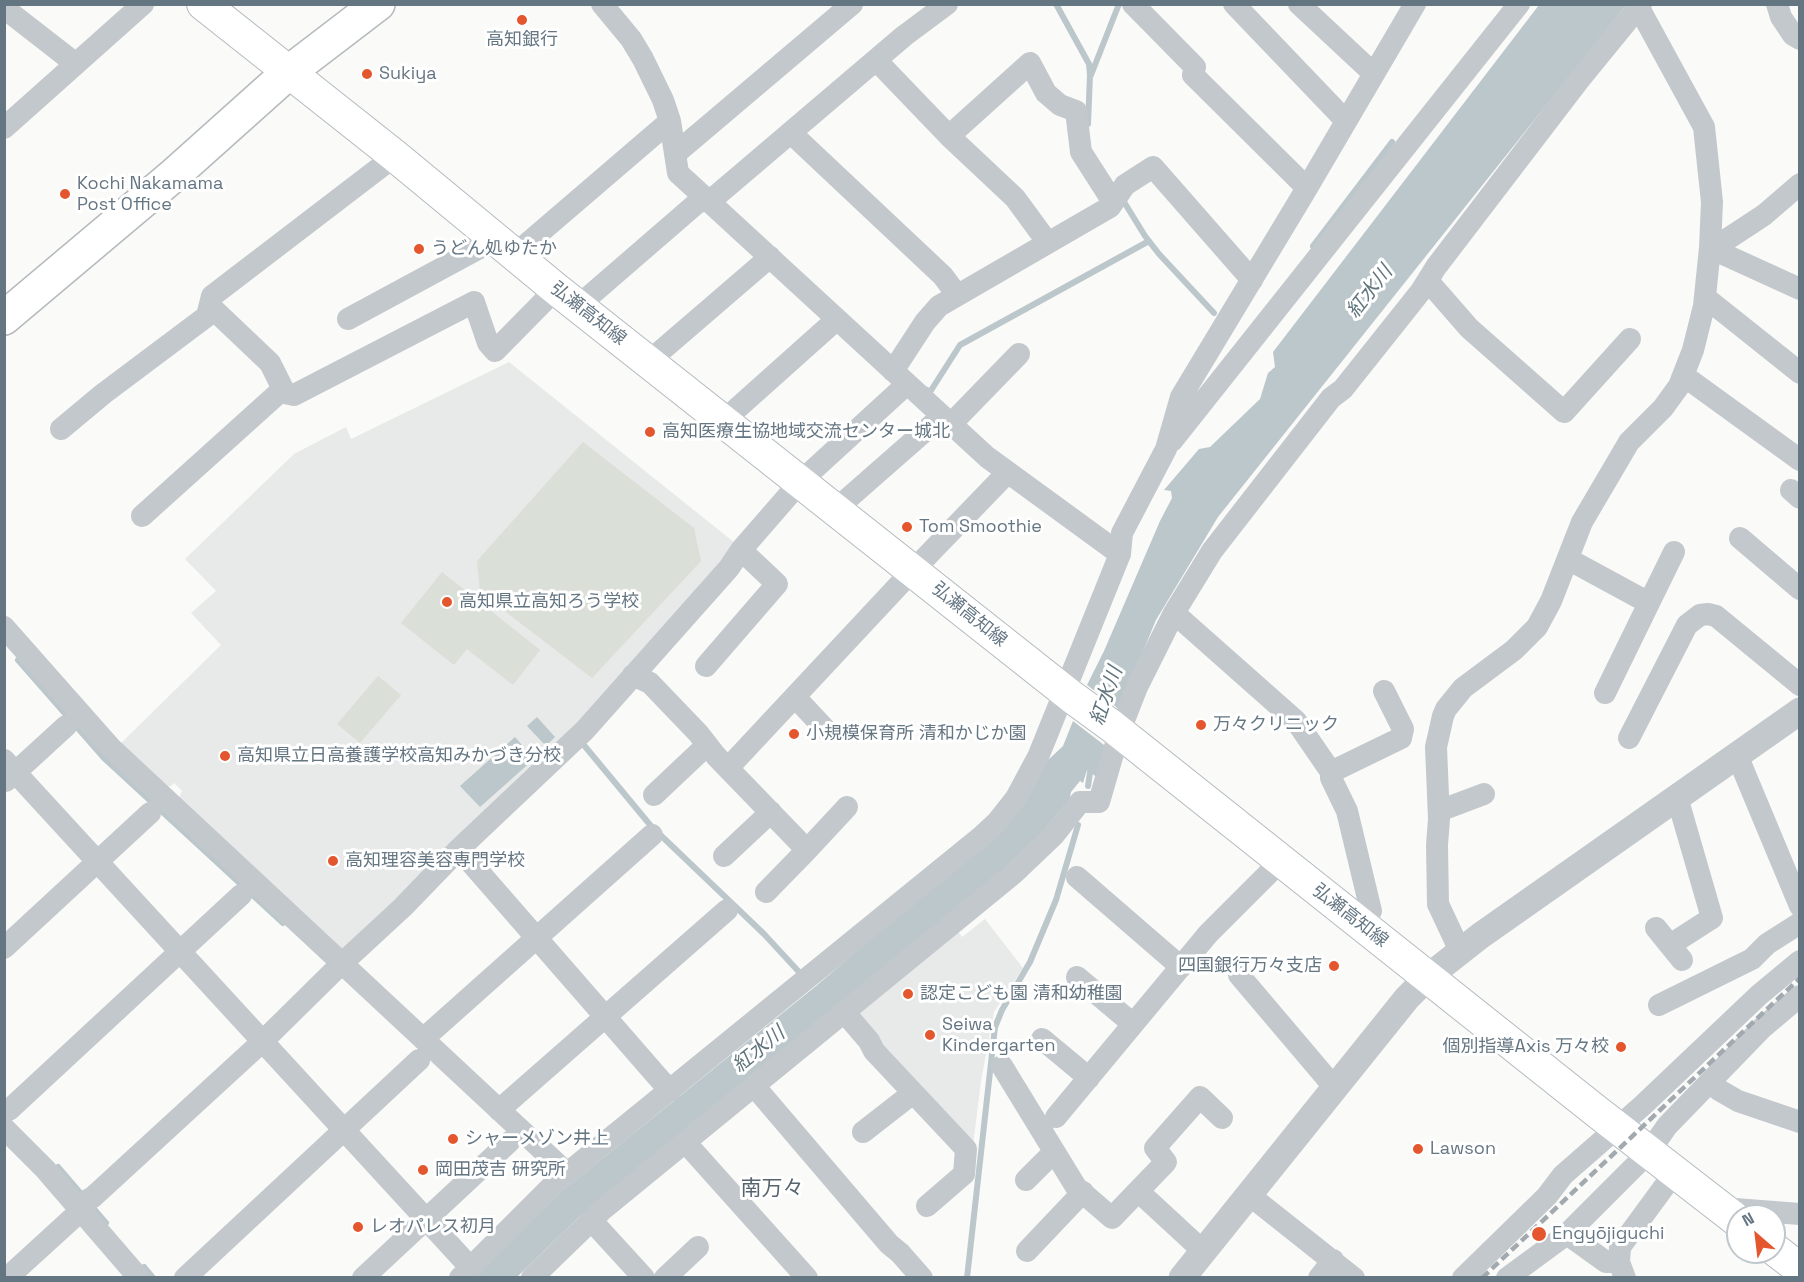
<!DOCTYPE html>
<meta charset="utf-8">
<style>
body{margin:0}
#map{position:relative;width:1804px;height:1282px;overflow:hidden;background:#fafaf8;font-family:"Space Grotesk",sans-serif}
canvas{display:block}
.frame{position:absolute;inset:0;border:6px solid #657683;pointer-events:none}
.north{position:absolute;left:1726px;top:1204px;width:60px;height:60px;box-sizing:border-box;background:#fff;border:2px solid #c1c8cd;border-radius:50%;rotate:332deg;font-size:16px;font-weight:700;line-height:24px;text-align:center;color:#657683}
.north::after{content:'';display:block;margin:auto;width:21px;height:27px;background:#e4572e;clip-path:polygon(50% 0,100% 100%,50% 72%,0 100%)}
</style>
<div id="map">
<canvas width="1804" height="1282"></canvas>
<div class="frame"></div>
<div class="north">N</div>
</div>
<script>
const context = document.querySelector('canvas').getContext('2d');
context.lineJoin = 'round';
function fill(path, color) {
  context.fillStyle = color;
  context.fill(path, 'evenodd');
}
function shape(rows) {
  const path = new Path2D();
  for (const r of rows) {
    path.moveTo(r[0], r[1]);
    for (let i = 2; i < r.length; i += 2) path.lineTo(r[i], r[i + 1]);
  }
  return path;
}
function strokePath(path, color, width, dash) {
  context.strokeStyle = color;
  context.lineWidth = width;
  context.lineCap = dash ? 'butt' : 'round';
  context.setLineDash(dash || []);
  context.stroke(path);
}
function write(font, color, halo, rows, align = 'center') {
  context.font = font + ' "Space Grotesk","Noto Sans JP",sans-serif';
  context.lineWidth = 6;
  context.setLineDash([]);
  context.textBaseline = 'middle';
  context.strokeStyle = halo;
  context.fillStyle = color;
  for (const [text, x, y, turn = 0] of rows) {
    context.save();
    context.translate(x, y);
    context.rotate((+turn || 0) * Math.PI / 180);
    context.textAlign = isNaN(turn) ? turn : align;
    if (halo) context.strokeText(text, 0, 0);
    context.fillText(text, 0, 0);
    context.restore();
  }
}
fill(shape([
 [509,362,735,543,725,565,572,730,427,865,428,867,341,955,180,804,180,795,182,791,174,783,171,786,160,786,118,746,221,645,191,613,216,591,185,559,294,454,346,427,351,439],
 [985,919,1023,968,994,1012,981,1081,973,1145,853,1015,958,931,962,937]
]), '#e8e9e9');
fill(shape([
 [583,442,694,528,701,561,592,678,480,592,477,561],
 [442,572,540,650,513,685,467,649,454,665,401,623],
 [378,676,401,695,360,743,337,724]
]), '#dadfd7');
fill(shape([
 [1539,5,1626,5,1218,517,1156,620,1119,709,1087,685,1104,651,1160,521,1172,498,1171,491,1164,490,1199,449,1210,447,1260,399,1268,373,1275,367,1273,352],
 [537,717,555,737,546,746,527,726],
 [1073,721,1108,748,1098,778,1087,770,1083,783,1080,781,1071,792,1070,798,1019,861,580,1216,517,1277,473,1278,561,1192,816,986,986,841,1046,762,1063,746],
 [515,737,534,759,480,807,460,786]
]), '#bbc7cb');
strokePath(shape([
 [1056,4,1089,64,1090,75,1088,124],
 [1091,75,1119,4],
 [1121,197,1145,236,1159,254,1214,313],
 [1313,246,1392,142],
 [927,390,930,392,960,345,1149,241],
 [18,660,104,758,283,923],
 [583,744,651,826,764,934,800,973],
 [1088,786,1091,766],
 [58,1167,106,1223],
 [144,1267,153,1278],
 [967,1278,995,1027,1002,1010,1030,962,1056,900,1078,825]
]), '#bbc7cb', 6);
const secondary = shape([
 [203,4,395,156,556,289,1072,697,1113,727,1596,1111,1738,1221],
 [1774,1249,1800,1269]
]);
const primary = shape([
 [4,318,175,174,289,72,378,4]
]);
strokePath(secondary, '#b3babf', 34);
strokePath(primary, '#b5babe', 36);
strokePath(shape([
 [602,4,631,39,643,59,663,100,670,121,678,173,987,457,1120,554],
 [1133,4,1195,67,1193,75,1307,188],
 [1234,4,1346,121],
 [1299,4,1374,74],
 [1777,4,1781,17,1793,35,1800,39],
 [4,8,76,64],
 [876,60,949,136,1015,198,1048,243],
 [4,128,143,4],
 [791,133,943,276,957,295],
 [949,136,1030,63,1046,93,1060,105,1076,111,1081,152,1113,202],
 [675,154,852,4],
 [1710,248,1729,238,1764,215,1800,184],
 [1710,248,1800,289],
 [515,254,670,121],
 [1428,281,1469,328,1564,412,1630,339],
 [1706,298,1800,373],
 [578,306,697,203,716,196,904,36,947,4],
 [348,319,496,239],
 [648,362,770,257],
 [893,371,925,322,939,306,1110,207,1125,185,1153,167,1252,280],
 [1682,378,1691,381,1800,460],
 [283,389,285,393,294,395,474,302,488,343,495,351,556,289],
 [723,421,836,320],
 [951,424,1019,354],
 [61,429,103,394,207,316,212,296,395,156],
 [1172,441,1519,4],
 [1791,490,1800,498],
 [836,509,942,416],
 [142,516,283,389,270,363,210,306],
 [1740,538,1800,589],
 [1568,559,1649,603,1605,693],
 [1649,603,1674,552],
 [1174,613,1296,721,1331,772,1331,778,1347,811,1371,911,1361,925],
 [4,627,111,748,567,1173],
 [706,666,777,584,741,550],
 [633,675,650,683,698,733,716,756,807,850,766,892],
 [795,697,825,729],
 [1629,738,1687,625,1700,615,1708,614,1716,616,1800,685],
 [1737,755,1800,906],
 [4,760,470,1267],
 [728,768,900,584,1007,473],
 [1331,772,1401,738,1403,729,1384,691],
 [6,781,66,726],
 [654,795,707,745],
 [1439,811,1484,794],
 [459,849,670,1091],
 [807,850,847,807],
 [724,856,771,812],
 [1077,877,1181,967],
 [1656,928,1682,960],
 [1670,945,1712,918,1677,797],
 [4,948,150,813],
 [1460,951,1438,904,1437,845,1439,819,1436,747,1443,716,1446,709,1463,688,1514,650,1537,627,1551,601,1582,522,1629,442,1663,408,1679,386,1693,350,1704,306,1710,248,1712,202,1704,127,1639,8],
 [1239,975,1334,1087],
 [1077,977,1133,1024],
 [1659,1005,1752,959,1767,944,1800,923],
 [845,1013,869,1041,874,1051,966,1149,964,1174,927,1206],
 [423,1039,652,835],
 [1042,1039,1089,1078],
 [1002,1066,1076,1187,1112,1218,1138,1191,1203,1251],
 [1710,1082,1719,1090,1738,1101,1800,1122],
 [755,1087,889,1244,900,1253,922,1278],
 [9,1110,241,895],
 [499,1110,727,910],
 [1056,1117,1208,934,1281,861],
 [4,1128,45,1169,139,1278],
 [863,1132,913,1093],
 [686,1143,807,1278],
 [1026,1180,1054,1152],
 [1138,1191,1166,1162,1155,1148,1200,1097,1222,1118],
 [1248,1194,1354,1278],
 [1722,1208,1800,1214],
 [591,1220,644,1278],
 [1567,1234,1606,1262,1619,1262],
 [1027,1251,1083,1192],
 [7,1278,75,1216,83,1203,93,1197,263,1041,337,968,403,907,459,849,585,730,729,568,741,550,801,481,907,384],
 [185,1278,419,1060],
 [363,1278,509,1142],
 [460,1278,554,1184,982,836,997,822,1016,798,1038,757,1120,554,1122,533,1166,449,1181,397,1307,188,1415,4],
 [532,1278,602,1210,1013,874,1054,835,1080,802,1099,802,1119,733,1137,687,1174,613,1212,551,1331,398,1343,389,1421,291,1436,267,1579,80,1641,4],
 [665,1278,698,1247],
 [1319,1278,1333,1260],
 [1463,1278,1547,1196,1563,1175,1642,1106,1759,995,1800,961],
 [1507,1278,1567,1234,1649,1152,1667,1126,1762,1028,1800,996],
 [1625,1278,1619,1262,1620,1247,1675,1172]
]), '#c3c8cc', 22);
strokePath(shape([
 [1182,1278,1407,998,1428,977,1480,936,1800,711]
]), '#c3c8cc', 27);
strokePath(secondary, '#fff', 32);
strokePath(primary, '#fff', 33);
strokePath(shape([
 [1482,1278,1800,978]
]), '#a2aab0', 4.5, [9, 4.5]);
for (const [x, y, r, color] of [
 [522,20,6,"#e4572e"],
 [367,74,6,"#e4572e"],
 [65,194,6,"#e4572e"],
 [419,249,6,"#e4572e"],
 [650,432,6,"#e4572e"],
 [907,527,6,"#e4572e"],
 [447,602,6,"#e4572e"],
 [1201,725,6,"#e4572e"],
 [794,734,6,"#e4572e"],
 [225,756,6,"#e4572e"],
 [333,861,6,"#e4572e"],
 [1334,966,6,"#e4572e"],
 [908,994,6,"#e4572e"],
 [930,1035,6,"#e4572e"],
 [1621,1047,6,"#e4572e"],
 [453,1139,6,"#e4572e"],
 [1418,1149,6,"#e4572e"],
 [423,1170,6,"#e4572e"],
 [358,1227,6,"#e4572e"],
 [1539,1234,8,"#e4572e"]
]) {
  const dot = new Path2D();
  dot.arc(x, y, r, 0, 2 * Math.PI);
  context.fillStyle = color;
  context.fill(dot);
  strokePath(dot, '#fff', 2);
}
write('18px', '#657683', '#fff', [
 ["高知銀行",522,40,"center"],
 ["Sukiya",379,74],
 ["Kochi Nakamama",77,184],
 ["Post Office",77,205],
 ["うどん処ゆたか",431,249],
 ["高知医療生協地域交流センター城北",662,432],
 ["Tom Smoothie",919,527],
 ["高知県立高知ろう学校",459,602],
 ["万々クリニック",1213,725],
 ["小規模保育所 清和かじか園",806,734],
 ["高知県立日高養護学校高知みかづき分校",237,756],
 ["高知理容美容専門学校",345,861],
 ["四国銀行万々支店",1322,966,"right"],
 ["認定こども園 清和幼稚園",920,994],
 ["Seiwa",942,1025],
 ["Kindergarten",942,1046],
 ["個別指導Axis 万々校",1609,1047,"right"],
 ["シャーメゾン井上",465,1139],
 ["Lawson",1430,1149],
 ["岡田茂吉 研究所",435,1170],
 ["レオパレス初月",370,1227],
 ["Engyōjiguchi",1552,1234]
], 'left');
write('18px', '#657683', '#fff', [
 ["弘瀬高知線",588,314,38],
 ["弘瀬高知線",969,615,39],
 ["弘瀬高知線",1350,916,38]
]);
write('italic 20px', '#60757c', '#fff', [
 ["紅水川",1370,292,-52],
 ["紅水川",1107,696,-71],
 ["紅水川",759,1050,-39]
]);
write('21px', '#57646e', '#fff', [
 ["南万々",772,1189]
]);
</script>
